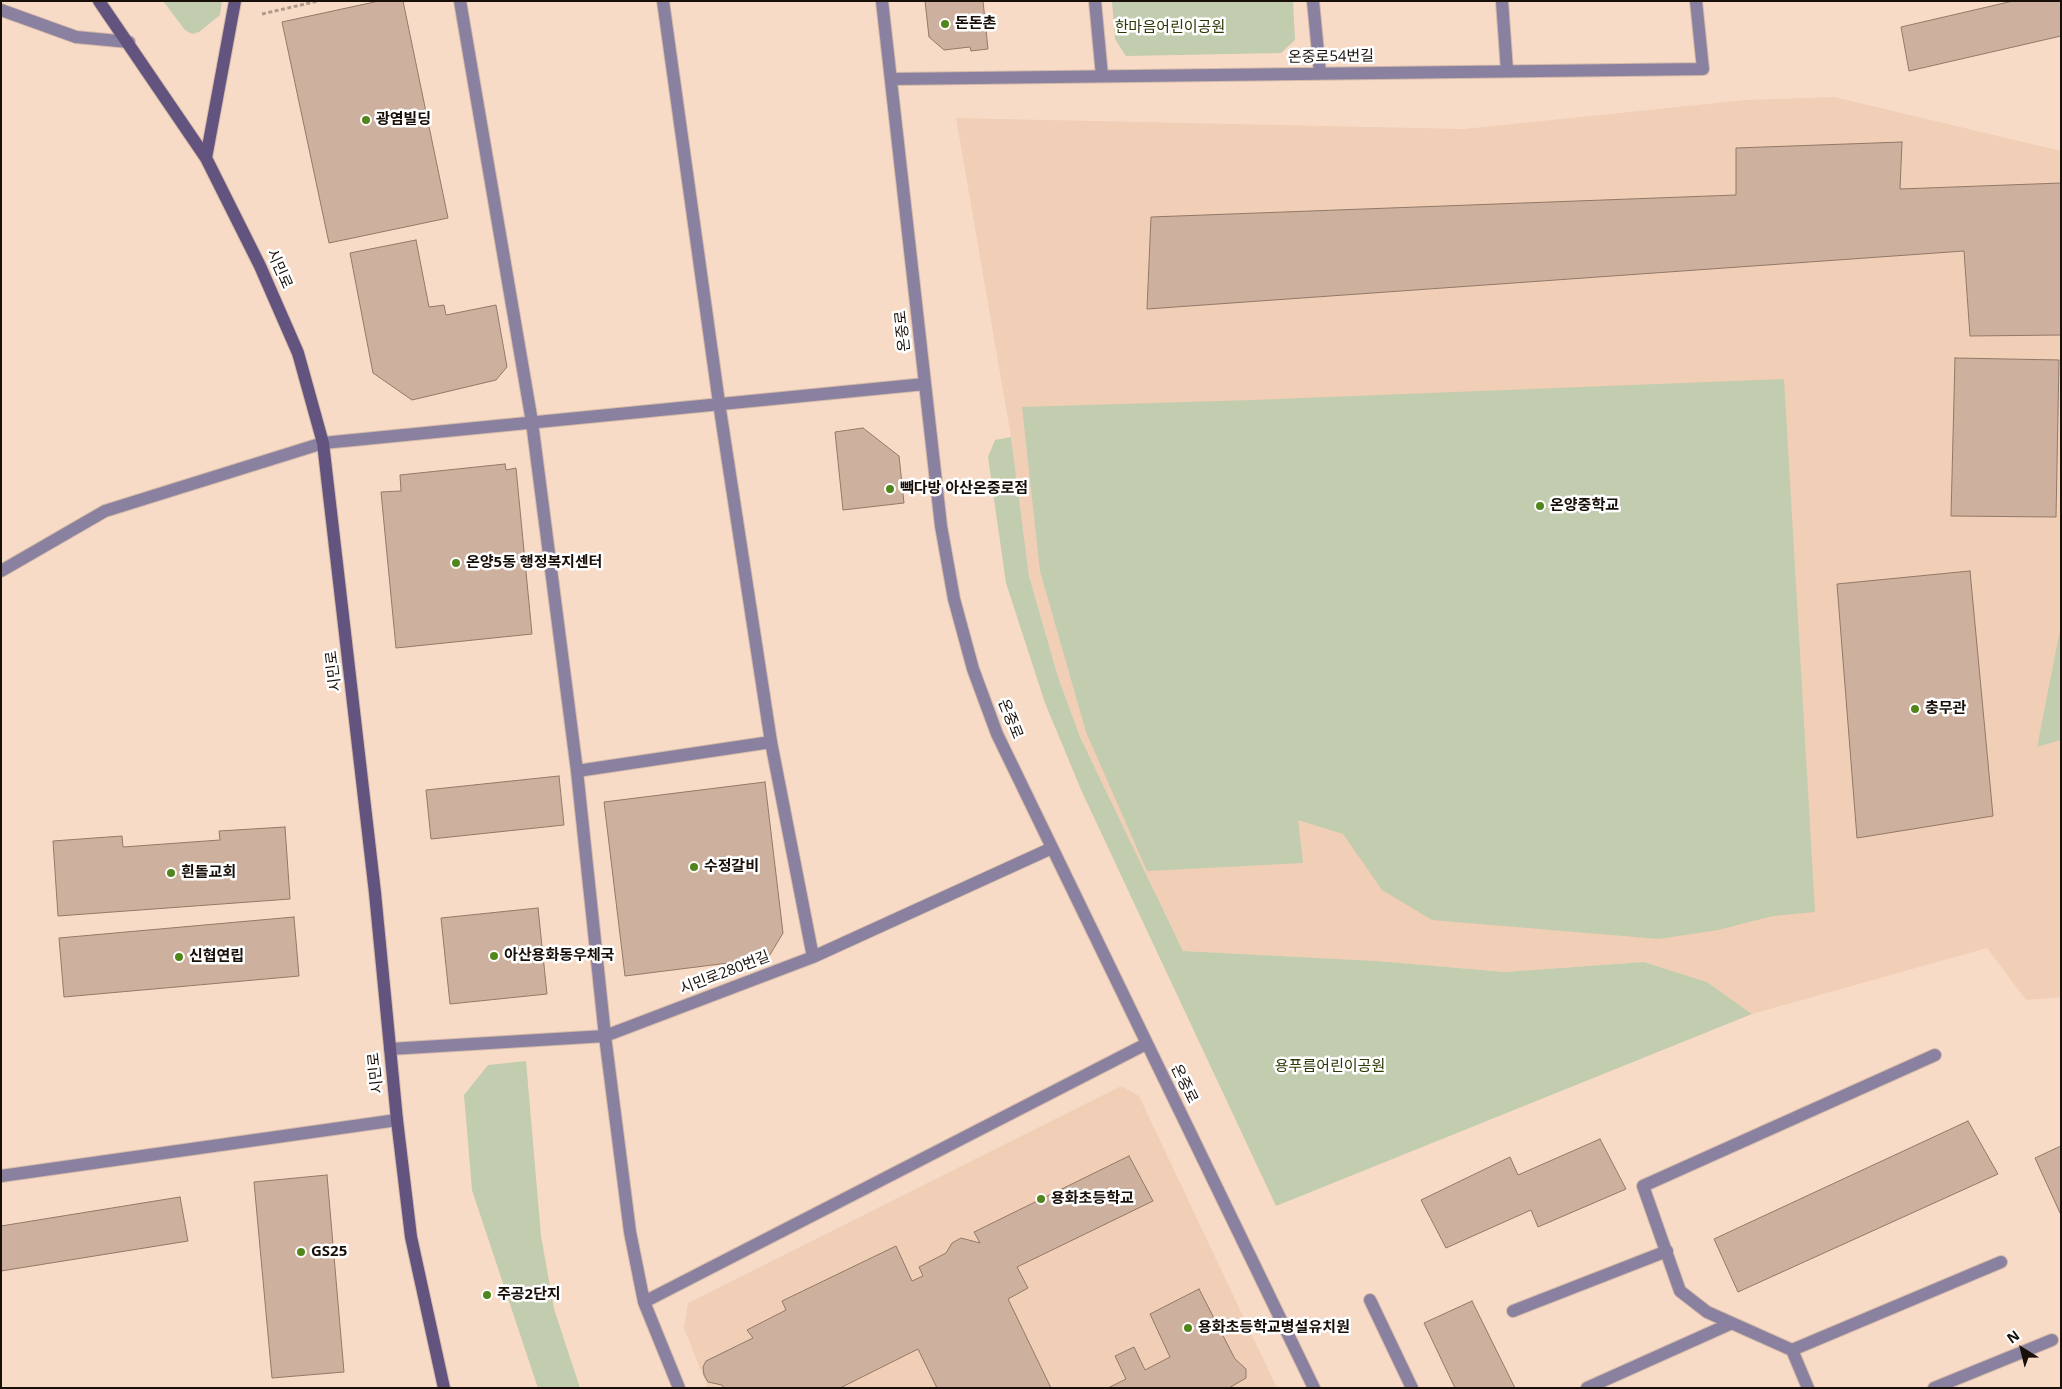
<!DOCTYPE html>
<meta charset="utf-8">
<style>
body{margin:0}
#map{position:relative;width:2062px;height:1389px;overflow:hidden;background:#f8dbc7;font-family:"Open Sans",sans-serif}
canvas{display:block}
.frame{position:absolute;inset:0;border:2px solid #180f08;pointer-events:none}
.north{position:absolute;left:1997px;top:1324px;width:50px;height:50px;-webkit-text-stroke:4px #fff;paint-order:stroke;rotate:324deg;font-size:14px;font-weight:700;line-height:20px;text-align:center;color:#180f08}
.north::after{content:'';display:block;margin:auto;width:18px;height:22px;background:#180f08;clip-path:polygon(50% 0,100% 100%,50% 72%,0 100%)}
</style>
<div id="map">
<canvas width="2062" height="1389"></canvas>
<div class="frame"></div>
<div class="north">N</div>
</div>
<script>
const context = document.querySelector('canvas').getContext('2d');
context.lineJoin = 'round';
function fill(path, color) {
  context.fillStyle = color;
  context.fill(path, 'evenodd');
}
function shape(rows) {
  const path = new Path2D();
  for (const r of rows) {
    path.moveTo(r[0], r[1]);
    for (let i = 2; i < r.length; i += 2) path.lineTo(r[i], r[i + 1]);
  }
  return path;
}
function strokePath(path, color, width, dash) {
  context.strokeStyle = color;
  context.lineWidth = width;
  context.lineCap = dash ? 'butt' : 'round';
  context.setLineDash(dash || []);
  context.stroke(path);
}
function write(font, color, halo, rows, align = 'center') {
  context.font = font + ' "Open Sans","Noto Sans KR",sans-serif';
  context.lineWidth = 5;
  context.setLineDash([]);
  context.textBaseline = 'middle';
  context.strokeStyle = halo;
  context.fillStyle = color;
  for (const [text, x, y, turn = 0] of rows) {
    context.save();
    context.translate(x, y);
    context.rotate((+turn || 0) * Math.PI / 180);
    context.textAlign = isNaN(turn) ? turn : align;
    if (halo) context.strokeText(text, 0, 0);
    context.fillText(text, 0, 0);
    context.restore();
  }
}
fill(shape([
 [1834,97,2061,151,2061,624,2037,747,2061,740,2061,997,2026,1000,1987,948,1752,1014,1707,982,1644,962,1505,972,1377,961,1183,951,1080,737,1058,677,1029,576,1011,437,956,118,1464,129,1746,100],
 [1121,1086,1139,1096,1277,1388,708,1388,684,1328,688,1303]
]), '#f1ceb6');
fill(shape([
 [163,1,222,1,220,15,199,32,192,34,185,30],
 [1112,1,1293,1,1295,40,1281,53,1126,56,1115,39],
 [1784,379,1815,912,1773,916,1718,930,1659,939,1432,920,1382,890,1343,834,1298,820,1303,863,1147,871,1086,732,1040,571,1022,407,1253,400],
 [1011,437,1029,576,1058,677,1080,737,1183,951,1377,961,1505,972,1644,962,1707,982,1752,1014,1276,1206,1082,792,1045,703,1006,583,988,457,995,440],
 [2061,624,2061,740,2037,747],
 [526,1061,541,1236,554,1309,580,1388,538,1388,472,1190,464,1095,488,1065]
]), '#c2ccae');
const building = shape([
 [379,1,403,1,448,218,329,243,282,22,379,1],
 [925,1,983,1,988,49,971,51,970,47,944,50,929,37,925,1],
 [2013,1,2061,1,2061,36,1909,71,1901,27,2013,1],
 [1902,142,1900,189,2061,183,2061,335,1970,336,1964,251,1147,309,1151,217,1736,195,1736,148,1902,142],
 [416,240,429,307,444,305,446,315,496,305,507,367,496,380,412,400,373,373,350,253,416,240],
 [1955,358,2059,360,2056,517,1951,516,1955,358],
 [863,428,899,456,904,503,843,510,835,432,863,428],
 [505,464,506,470,516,468,532,634,396,648,381,492,401,491,400,475,505,464],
 [1970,571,1993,816,1857,838,1837,584,1970,571],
 [559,776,564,825,431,839,426,790,559,776],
 [765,782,783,933,768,958,625,976,604,802,765,782],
 [285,827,290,899,58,916,53,841,122,836,123,847,220,840,219,831,285,827],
 [538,908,547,994,450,1004,441,918,538,908],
 [294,917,299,976,64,997,59,938,294,917],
 [1968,1121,1998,1174,1738,1292,1714,1239,1968,1121],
 [1600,1139,1626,1189,1538,1227,1531,1210,1446,1248,1421,1200,1510,1157,1518,1175,1600,1139],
 [2061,1146,2061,1215,2035,1158,2061,1146],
 [1129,1156,1153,1201,1017,1267,1028,1288,1008,1299,1051,1388,937,1388,918,1349,840,1388,724,1388,722,1385,708,1382,704,1375,703,1367,706,1361,753,1338,747,1330,786,1310,782,1301,896,1246,912,1281,923,1276,919,1267,946,1253,952,1243,961,1238,980,1243,974,1232,1129,1156],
 [327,1175,344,1372,272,1378,254,1182,327,1175],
 [180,1197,188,1241,1,1271,1,1226,180,1197],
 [1199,1289,1235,1359,1246,1369,1246,1378,1229,1388,1108,1388,1126,1379,1115,1356,1134,1347,1145,1370,1170,1357,1150,1314,1199,1289],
 [1472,1301,1515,1388,1455,1388,1424,1323,1472,1301]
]);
fill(building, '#cdb19e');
strokePath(building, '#927967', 1);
const service = shape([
 [1370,1300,1412,1388],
 [1513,1311,1667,1251],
 [1792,1350,2001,1262],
 [1587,1388,1732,1323],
 [1808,1388,1792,1350,1707,1312,1680,1291,1643,1186,1935,1055],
 [1934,1388,2052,1340]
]);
const minor = shape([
 [460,1,532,422,577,771,605,1036,630,1232,644,1302,679,1388],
 [663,1,719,403,771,742,813,957],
 [882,1,941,526,954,599,973,669,997,734,1314,1388],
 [1095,1,1102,76],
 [1313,1,1320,73],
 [1502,1,1507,71],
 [1,10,76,37,129,42],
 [891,79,1703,69,1696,1],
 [1,571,105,511,323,443,925,384],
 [577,771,771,742],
 [390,1049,605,1036,813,957,1052,848],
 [1,1176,397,1120],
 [644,1302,1146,1044]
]);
const secondary = shape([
 [99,1,206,158,260,266,298,353,323,443,375,893,397,1120,411,1237,444,1388],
 [206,158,235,1]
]);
strokePath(service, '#d4baa8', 14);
strokePath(minor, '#d4baa8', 14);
strokePath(secondary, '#d4baa8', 14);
strokePath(shape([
 [262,14,318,1]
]), '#b19a8b', 3, [4, 2.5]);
strokePath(service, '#8a81a0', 12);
strokePath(minor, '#8a81a0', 12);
strokePath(secondary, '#62537f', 12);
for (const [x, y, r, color] of [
 [945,24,5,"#51861d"],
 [366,120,5,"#51861d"],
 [890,489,5,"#51861d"],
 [1540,506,5,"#51861d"],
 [456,563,5,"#51861d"],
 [1915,709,5,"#51861d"],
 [694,867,5,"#51861d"],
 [171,873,5,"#51861d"],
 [494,956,5,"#51861d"],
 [179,957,5,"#51861d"],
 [1041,1199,5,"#51861d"],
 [301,1252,5,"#51861d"],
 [487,1295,5,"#51861d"],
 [1188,1328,5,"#51861d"]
]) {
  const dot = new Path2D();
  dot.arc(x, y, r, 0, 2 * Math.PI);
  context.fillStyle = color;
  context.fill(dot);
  strokePath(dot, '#fff', 2);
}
write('bold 15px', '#180f08', '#fff', [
 ["돈돈촌",955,24],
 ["광염빌딩",376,120],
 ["빽다방 아산온중로점",900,489],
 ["온양중학교",1550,506],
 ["온양5동 행정복지센터",466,563],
 ["충무관",1925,709],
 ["수정갈비",704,867],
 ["흰돌교회",181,873],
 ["아산용화동우체국",504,956],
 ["신협연립",189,957],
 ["용화초등학교",1051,1199],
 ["GS25",311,1252],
 ["주공2단지",497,1295],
 ["용화초등학교병설유치원",1198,1328]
], 'left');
write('15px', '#2d3904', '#fff', [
 ["한마음어린이공원",1170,28],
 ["용푸름어린이공원",1330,1067]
]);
write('15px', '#180f08', '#fff', [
 ["온중로54번길",1331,57,-1],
 ["시민로",279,269,66],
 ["온중로",903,331,-96],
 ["시민로",334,671,-97],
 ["온중로",1010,719,68],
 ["시민로280번길",725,973,-21],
 ["시민로",376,1073,-96],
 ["온중로",1184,1084,64]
]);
</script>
